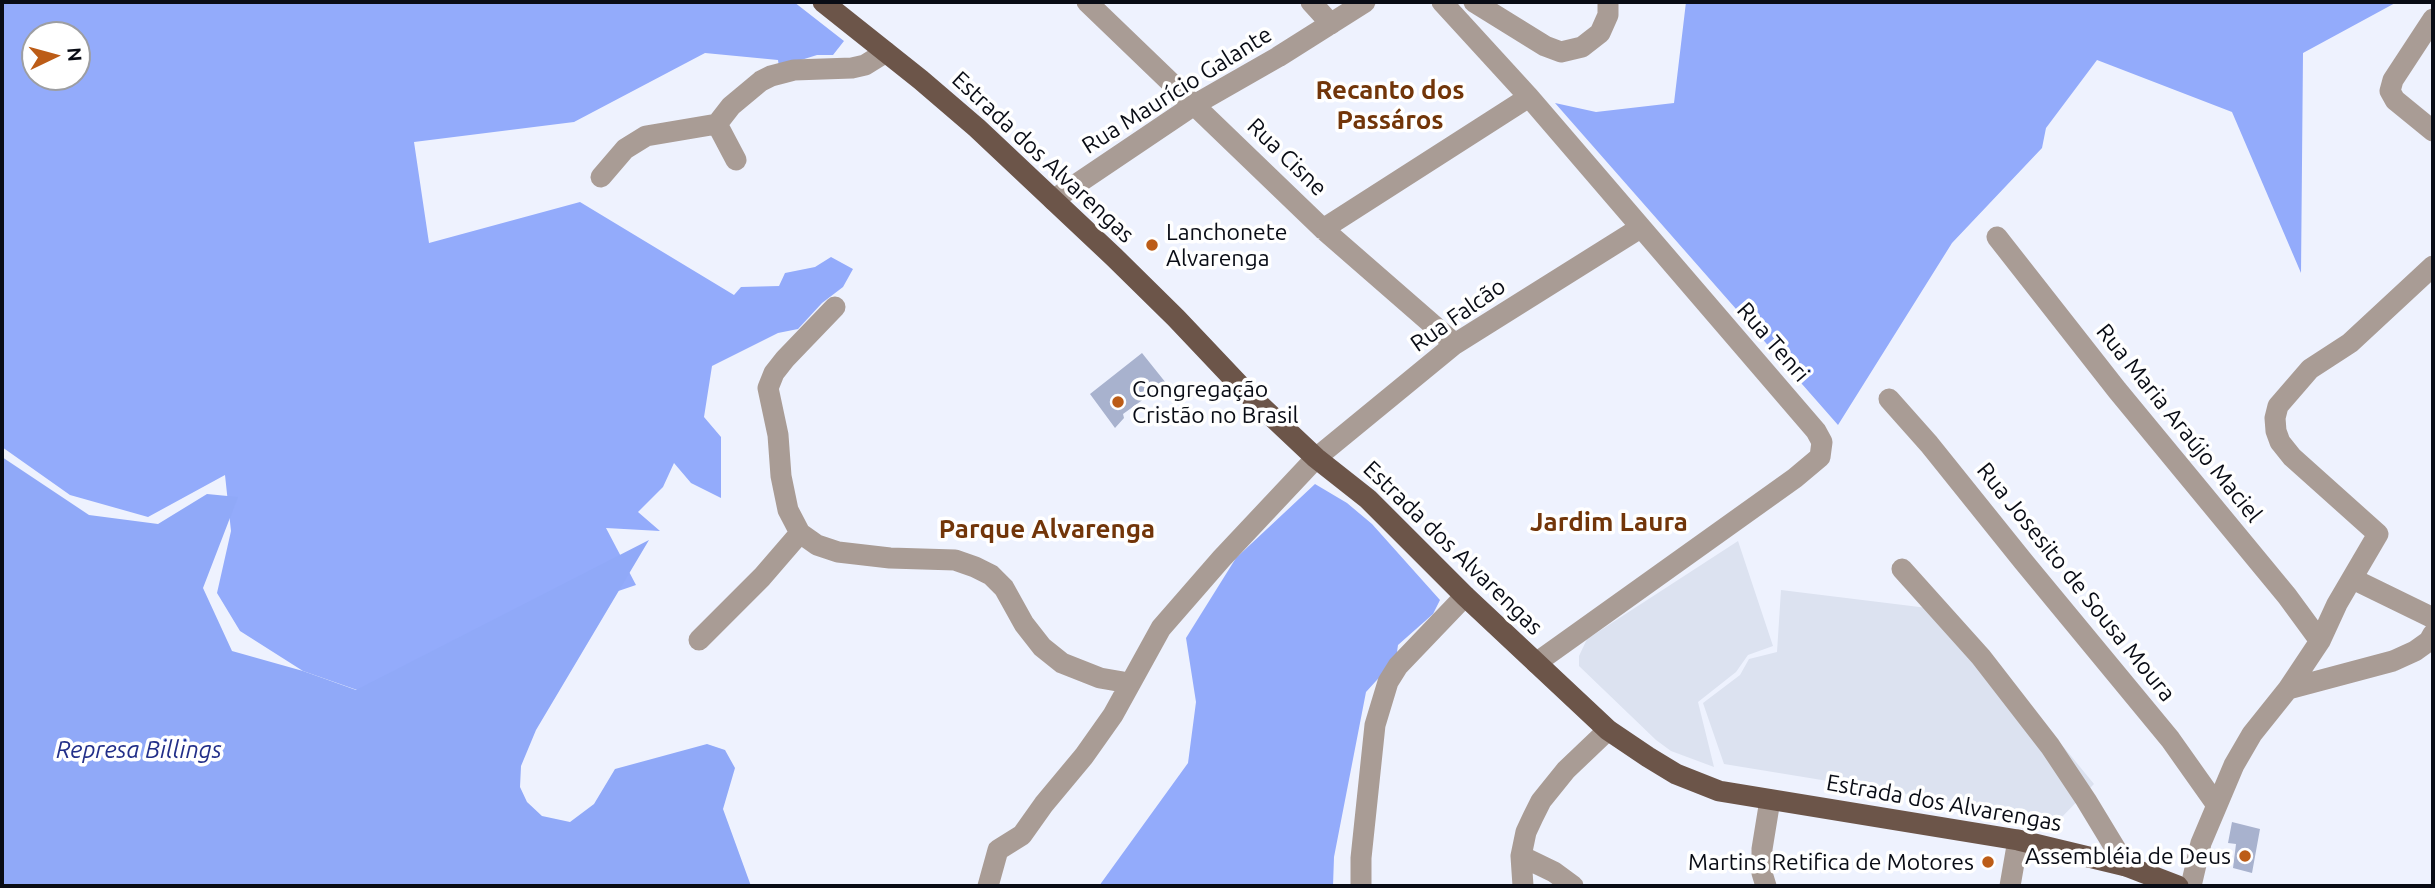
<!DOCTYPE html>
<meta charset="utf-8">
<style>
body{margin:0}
#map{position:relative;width:2435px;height:888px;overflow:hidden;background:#eef2fe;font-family:Ubuntu,sans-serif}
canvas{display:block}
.frame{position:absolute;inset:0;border:4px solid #090c15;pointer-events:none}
.north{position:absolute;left:21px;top:21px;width:70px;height:70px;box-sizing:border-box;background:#fff;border:2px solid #9d9ea1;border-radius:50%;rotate:85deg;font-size:19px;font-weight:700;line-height:28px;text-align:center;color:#090c15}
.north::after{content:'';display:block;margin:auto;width:24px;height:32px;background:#bc5c17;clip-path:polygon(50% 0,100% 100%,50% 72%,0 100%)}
</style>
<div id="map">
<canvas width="2435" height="888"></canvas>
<div class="frame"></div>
<div class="north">N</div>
</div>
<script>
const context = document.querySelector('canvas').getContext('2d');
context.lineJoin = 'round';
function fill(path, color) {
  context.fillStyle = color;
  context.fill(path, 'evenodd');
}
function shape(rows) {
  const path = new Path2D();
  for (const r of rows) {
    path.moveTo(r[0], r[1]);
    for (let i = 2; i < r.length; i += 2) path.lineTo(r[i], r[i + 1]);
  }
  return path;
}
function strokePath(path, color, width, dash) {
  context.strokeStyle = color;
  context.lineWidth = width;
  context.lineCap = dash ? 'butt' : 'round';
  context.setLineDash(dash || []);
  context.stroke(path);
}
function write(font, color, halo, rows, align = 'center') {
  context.font = font + ' Ubuntu,sans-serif';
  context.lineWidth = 7;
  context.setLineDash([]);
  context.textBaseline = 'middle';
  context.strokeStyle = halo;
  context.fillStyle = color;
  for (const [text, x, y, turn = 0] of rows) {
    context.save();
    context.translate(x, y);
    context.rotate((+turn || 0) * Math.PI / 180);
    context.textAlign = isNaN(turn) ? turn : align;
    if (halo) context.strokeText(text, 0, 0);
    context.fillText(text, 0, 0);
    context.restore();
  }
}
fill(shape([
 [1738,541,1773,646,1748,655,1736,672,1698,702,1714,767,1671,751,1656,740,1579,666,1579,656,1587,639],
 [1781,590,1952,611,2094,784,2060,819,1724,764,1703,703,1740,675,1749,659,1777,652]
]), '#dce2f0');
fill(shape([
 [2,2,794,2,844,41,833,55,817,55,779,67,778,60,705,53,574,122,414,142,429,243,580,202,734,295,741,287,779,286,785,273,815,267,831,257,853,269,843,287,822,303,798,329,778,333,712,366,704,417,721,437,721,498,691,483,674,463,663,487,638,512,660,531,606,528,636,585,586,602,397,704,303,671,240,631,217,593,231,531,225,475,148,517,70,495,2,447],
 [35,35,77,35,77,77,35,77],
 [1686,2,2397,2,2303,53,2301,273,2232,112,2097,60,2046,128,2042,148,1952,243,1838,425,1555,103,1596,112,1674,103],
 [1315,484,1347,503,1372,524,1440,600,1433,614,1398,645,1396,659,1366,692,1334,857,1333,886,1099,886,1188,763,1196,702,1186,638,1236,558]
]), '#93abfb');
fill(shape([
 [2,457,89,515,158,524,207,494,238,497,203,588,232,651,303,671,356,690,649,540,536,730,521,766,520,787,527,802,542,816,570,822,594,804,615,769,707,744,725,750,735,768,723,809,751,886,2,886]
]), '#90a9f8');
fill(shape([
 [1142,353,1166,383,1123,414,1124,418,1115,428,1090,394],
 [2232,822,2260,829,2252,873,2233,868,2236,844,2228,843]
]), '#a8b2ce');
strokePath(shape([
 [1087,2,1323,229,1455,344],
 [1311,2,1331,24],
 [1442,2,1529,97,1816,431,1822,442,1820,457,1795,478,1536,663],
 [1474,2,1545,46,1561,52,1582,47,1600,33,1608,15,1608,2],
 [2433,131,2395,100,2390,91,2393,80,2433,19],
 [736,160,717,124,731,106,761,81,771,76,794,70,852,68,865,65,886,52],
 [601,177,625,149,646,136,717,124],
 [1053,200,1194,105,1278,57,1365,2],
 [1323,229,1529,97],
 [1997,237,2117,390,2287,596,2320,641],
 [835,307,785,359,774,373,768,388,778,435,781,476,788,510,800,533,817,545,838,552,890,558,955,560,975,567,991,575,1004,588,1024,624,1042,647,1062,663,1100,678,1129,683],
 [1889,399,1929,444,2023,561,2170,739,2216,804],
 [1902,569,1981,657,2050,746,2086,800,2126,866],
 [2353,579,2433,618],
 [699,640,762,577,800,533],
 [2288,689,2393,661,2415,651,2429,641,2433,634],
 [1521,856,1554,872,1573,886],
 [988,886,998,850,1022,835,1044,804,1084,756,1113,715,1161,628,1222,558,1316,458,1455,344,1640,228],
 [1361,886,1361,858,1375,725,1388,682,1398,666,1465,596],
 [1523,886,1521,856,1526,832,1533,817,1541,801,1566,770,1608,730],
 [1766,886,1762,873,1762,849,1770,800],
 [2010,886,2018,840],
 [2191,886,2201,843,2234,765,2252,734,2288,689,2320,641,2337,604,2378,534,2292,457,2280,442,2276,431,2275,418,2278,406,2310,369,2350,343,2433,266]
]), '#a99c95', 21);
strokePath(shape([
 [823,2,921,80,977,128,1114,257,1176,318,1247,393,1316,458,1368,499,1465,596,1608,730,1648,757,1676,774,1719,791,2018,840,2126,866,2178,886]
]), '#6c5549', 21);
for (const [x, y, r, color] of [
 [1152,245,7,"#bc5c17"],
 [1118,402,7,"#bc5c17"],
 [2245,856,7,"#bc5c17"],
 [1988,862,7,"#bc5c17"]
]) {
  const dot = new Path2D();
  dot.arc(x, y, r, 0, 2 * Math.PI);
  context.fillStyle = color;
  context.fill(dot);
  strokePath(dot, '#fff', 2.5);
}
write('23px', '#090c15', '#fff', [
 ["Rua Maurício Galante",1177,90,-32],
 ["Estrada dos Alvarengas",1043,157,43],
 ["Rua Cisne",1287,157,44],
 ["Rua Falcão",1458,315,-35],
 ["Rua Tenri",1773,342,49],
 ["Rua Maria Araújo Maciel",2179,423,51],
 ["Estrada dos Alvarengas",1453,548,44],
 ["Rua Josesito de Sousa Moura",2076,582,51],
 ["Estrada dos Alvarengas",1944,803,10]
]);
write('23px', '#090c15', '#fff', [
 ["Lanchonete",1166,232],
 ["Alvarenga",1166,258],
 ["Congregação",1132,389],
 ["Cristão no Brasil",1132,415],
 ["Assembléia de Deus",2231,856,"right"],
 ["Martins Retifica de Motores",1974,862,"right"]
], 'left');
write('italic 24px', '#222f89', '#fff', [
 ["Represa Billings",139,750]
]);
write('bold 26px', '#723509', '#fff', [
 ["Recanto dos",1390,90],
 ["Passáros",1390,120],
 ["Jardim Laura",1609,522],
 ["Parque Alvarenga",1047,529]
]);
</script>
